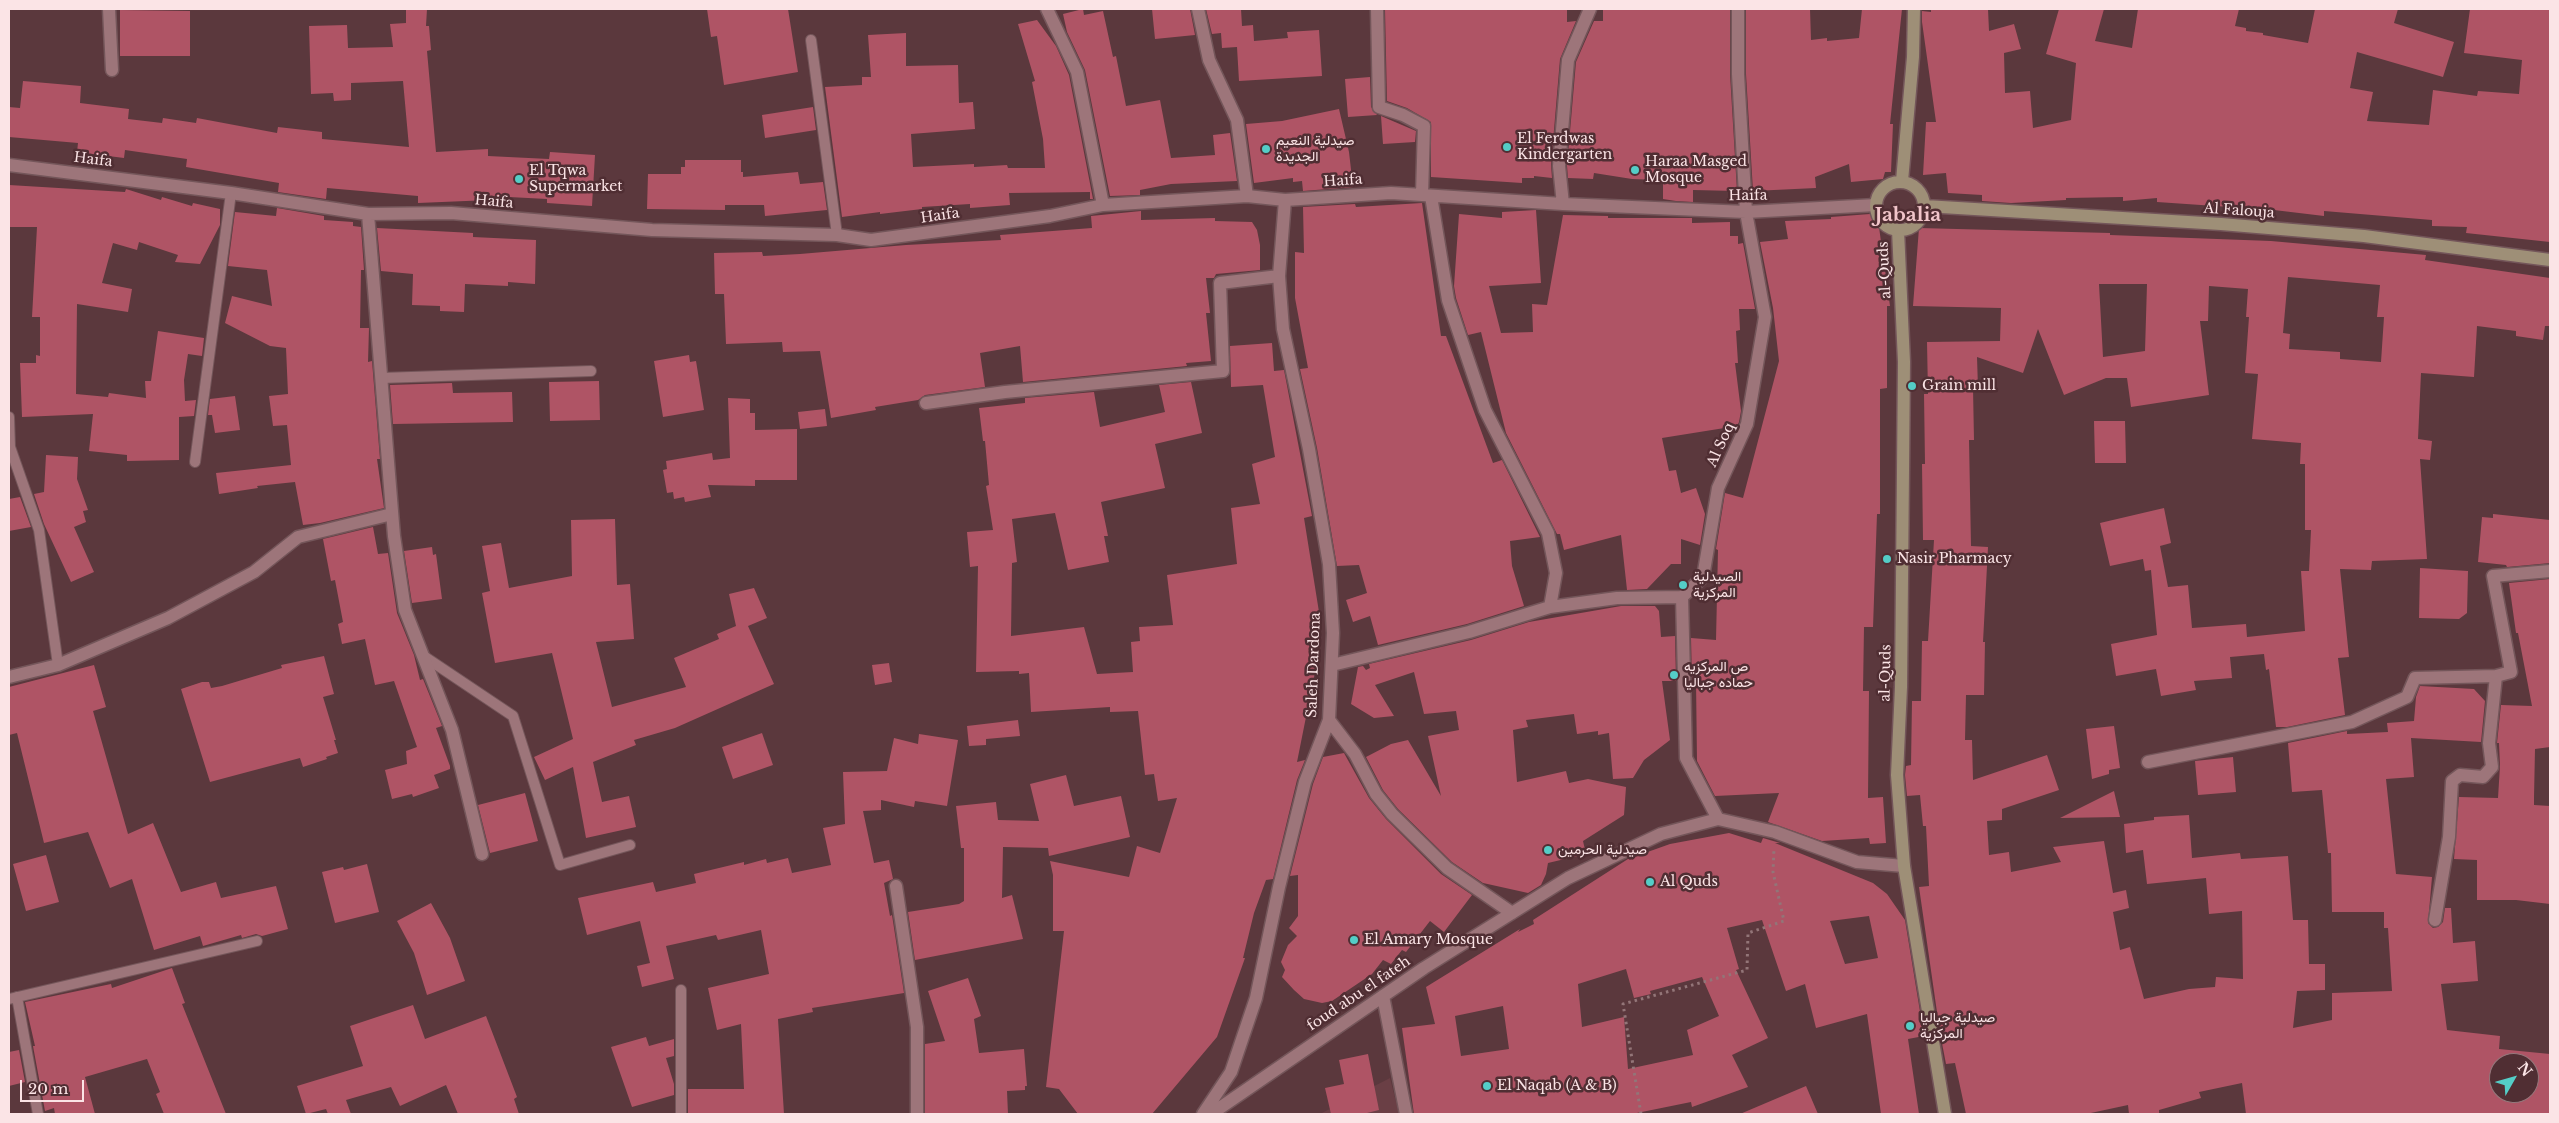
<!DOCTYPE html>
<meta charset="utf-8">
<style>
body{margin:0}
#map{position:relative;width:2559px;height:1123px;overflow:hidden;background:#5b383d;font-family:"Libre Baskerville",serif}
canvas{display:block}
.frame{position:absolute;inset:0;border:10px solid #fbe4e6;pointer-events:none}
.north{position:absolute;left:2489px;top:1053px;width:50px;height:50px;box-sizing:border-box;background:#502e33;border:1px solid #94777b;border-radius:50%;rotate:52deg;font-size:14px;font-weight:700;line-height:20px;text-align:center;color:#fbe4e6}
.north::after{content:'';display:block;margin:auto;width:18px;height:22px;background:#54cdc7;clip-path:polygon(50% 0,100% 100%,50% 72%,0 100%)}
.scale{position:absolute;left:20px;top:1080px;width:64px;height:22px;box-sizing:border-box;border:2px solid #fbe4e6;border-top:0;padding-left:6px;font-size:15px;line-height:18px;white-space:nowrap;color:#fbe4e6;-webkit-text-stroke:4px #502e33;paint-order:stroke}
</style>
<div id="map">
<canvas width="2559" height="1123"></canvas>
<div class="frame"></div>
<div class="north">N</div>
<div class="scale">20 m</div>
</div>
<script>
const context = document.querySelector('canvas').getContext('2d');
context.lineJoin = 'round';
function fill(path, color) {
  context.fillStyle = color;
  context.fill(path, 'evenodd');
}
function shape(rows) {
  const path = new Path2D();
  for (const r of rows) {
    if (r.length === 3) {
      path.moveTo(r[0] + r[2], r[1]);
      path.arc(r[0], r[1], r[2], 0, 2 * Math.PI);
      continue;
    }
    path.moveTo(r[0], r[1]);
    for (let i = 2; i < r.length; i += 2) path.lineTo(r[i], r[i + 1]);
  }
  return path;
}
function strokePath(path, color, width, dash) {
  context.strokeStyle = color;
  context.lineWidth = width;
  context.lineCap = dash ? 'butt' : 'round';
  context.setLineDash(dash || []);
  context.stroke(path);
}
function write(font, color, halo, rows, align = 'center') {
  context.font = font + ' "Libre Baskerville",Vazirmatn,serif';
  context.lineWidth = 5;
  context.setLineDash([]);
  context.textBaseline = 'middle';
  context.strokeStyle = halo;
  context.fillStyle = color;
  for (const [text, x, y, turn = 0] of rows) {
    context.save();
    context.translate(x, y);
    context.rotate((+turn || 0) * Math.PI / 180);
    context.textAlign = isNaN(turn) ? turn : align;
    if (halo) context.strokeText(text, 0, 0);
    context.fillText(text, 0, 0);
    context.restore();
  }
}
fill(shape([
 [1390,1078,1399,1114,1320,1114]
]), '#6a3f45');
fill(shape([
 [406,9,427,9,426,26,429,26,431,50,427,51,436,152,488,149,488,156,549,159,550,152,595,155,592,206,547,203,547,199,490,196,490,200,418,203,418,196,327,188,326,199,278,192,279,183,186,167,187,159,125,150,124,158,77,152,78,143,9,137,9,107,20,108,23,81,81,86,80,103,129,109,128,119,162,123,163,118,196,123,197,118,277,133,278,127,322,132,322,139,409,147,403,81,351,83,351,100,334,101,333,93,311,94,309,26,347,25,348,48,393,47,390,24,406,23],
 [707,9,788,9,798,72,724,85,717,36,711,37],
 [1083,9,1084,15,1103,11,1113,57,1116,56,1126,106,1160,100,1171,158,1215,155,1213,135,1230,133,1237,181,1171,184,1140,190,1140,195,1110,196,1085,70,1067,32,1063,14],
 [1152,9,1190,9,1195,35,1155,39],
 [1206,9,1241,9,1242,26,1253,25,1254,41,1288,38,1287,32,1319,30,1322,76,1239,81,1237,47,1222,48,1221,33,1212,34],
 [1385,9,1567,9,1567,22,1576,21,1560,59,1551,165,1552,178,1534,176,1534,178,1522,178,1522,183,1431,177,1431,122,1407,108,1387,101],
 [1603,9,1730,9,1730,74,1737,191,1693,190,1693,202,1676,201,1663,199,1663,184,1657,183,1657,180,1632,179,1594,173,1593,179,1568,178,1567,166,1576,62,1594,21,1603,21],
 [1746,9,1810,9,1811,40,1827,38,1827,41,1859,38,1862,9,1902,9,1890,124,1893,124,1891,172,1885,172,1883,179,1851,182,1849,164,1815,177,1816,188,1753,191,1746,74],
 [1931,9,1988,9,1989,31,2014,24,2021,49,2004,53,2005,93,2030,91,2033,128,2071,120,2076,63,2046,54,2059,9,2104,9,2095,41,2132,48,2138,9,2239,9,2235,26,2246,28,2246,31,2263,33,2263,35,2308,43,2315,9,2398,9,2394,23,2454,42,2443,77,2357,52,2350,88,2373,92,2367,121,2429,125,2433,90,2477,96,2478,91,2519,94,2522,60,2464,53,2470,9,2550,9,2550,242,2466,233,2467,227,2432,226,2432,220,2324,211,2324,216,2274,210,2157,202,2157,198,2123,201,2123,197,2066,198,2066,200,2011,203,1982,201,1982,195,1948,193,1946,173,1923,175,1926,122,1936,122,1922,22,1922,11,1931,12],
 [120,10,190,11,190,56,120,56],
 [1037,20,1056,46,1069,75,1093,199,1090,199,1090,192,1009,193,1010,205,970,208,970,204,922,207,922,209,880,214,880,212,842,217,825,87,862,85,862,77,871,77,868,35,906,33,906,66,958,65,959,103,973,102,975,129,911,134,913,167,974,164,974,167,1007,165,1008,168,1045,168,1043,139,1032,82,1035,81,1018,24],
 [1370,77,1371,107,1377,115,1348,117,1345,79],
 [813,107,816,130,765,138,762,115],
 [1339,109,1349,152,1353,187,1303,191,1302,181,1293,182,1293,178,1254,183,1246,124,1282,121],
 [1381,116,1416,131,1415,142,1383,144],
 [685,160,741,160,741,172,743,172,743,177,798,172,800,184,823,182,827,210,765,216,764,205,725,205,725,210,647,209,648,174,681,174,681,167,685,167],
 [9,185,125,192,126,189,161,200,162,197,192,206,193,203,220,209,220,225,200,264,175,262,178,255,139,242,137,250,113,243,102,283,132,289,128,312,77,304,76,394,108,397,109,393,146,398,145,381,151,381,158,331,204,338,202,356,188,354,184,380,185,401,196,400,194,416,179,417,179,460,127,461,127,455,89,451,93,414,22,417,20,363,36,363,36,355,40,356,40,317,32,317,37,227,9,227],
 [1422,203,1441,336,1446,336,1493,463,1502,460,1540,537,1510,541,1512,566,1524,606,1467,624,1378,645,1370,616,1353,622,1346,600,1367,593,1359,565,1337,566,1317,448,1300,369,1308,368,1295,298,1295,252,1304,253,1303,207,1355,204,1356,207],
 [277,208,324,216,324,220,353,222,353,226,361,227,364,270,361,270,360,328,369,328,368,362,372,361,380,459,377,459,384,508,320,523,303,525,295,482,257,486,258,488,219,494,216,473,291,465,287,425,273,426,269,396,288,394,286,348,270,346,225,323,232,296,272,306,267,270,228,266,235,212,276,216],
 [1536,210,1541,283,1489,286,1501,333,1533,332,1532,304,1547,305,1563,215,1608,216,1608,218,1692,218,1692,223,1730,222,1730,236,1738,236,1738,244,1743,243,1755,309,1739,309,1740,330,1736,331,1738,363,1735,363,1741,411,1739,422,1737,426,1662,438,1669,471,1676,470,1681,493,1696,488,1705,514,1700,545,1681,539,1681,564,1671,564,1647,589,1627,590,1621,535,1564,550,1560,534,1557,534,1506,433,1481,332,1468,335,1456,298,1454,286,1459,214,1502,218,1502,212],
 [1141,211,1141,220,1215,218,1215,221,1252,222,1257,230,1260,245,1260,270,1216,274,1214,278,1206,278,1210,313,1206,313,1211,361,1186,363,1187,366,1023,382,1020,346,980,353,985,387,925,395,918,400,875,407,876,410,831,418,820,351,783,352,782,342,726,344,724,294,715,294,714,253,762,252,763,256,800,254,906,245,1001,240,1000,235,1092,228,1091,216],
 [1870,214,1878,220,1890,306,1887,306,1887,388,1880,389,1880,514,1877,514,1873,627,1864,627,1863,691,1869,691,1868,798,1883,797,1886,843,1870,844,1869,838,1822,841,1768,822,1779,793,1715,796,1697,761,1696,680,1692,680,1691,638,1716,640,1718,550,1716,549,1725,493,1743,498,1779,361,1773,308,1760,242,1788,239,1785,221,1831,219,1831,217],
 [377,228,473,233,473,237,536,240,535,284,508,282,508,286,465,284,464,312,440,311,440,306,412,305,413,274,381,271],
 [1919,228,2110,233,2110,235,2271,241,2426,255,2425,260,2550,278,2550,326,2545,326,2543,340,2516,336,2516,331,2477,326,2474,377,2421,373,2418,439,2432,441,2430,460,2420,459,2427,559,2372,561,2371,570,2340,569,2349,657,2338,658,2345,715,2287,727,2276,727,2269,669,2266,670,2264,654,2230,657,2232,678,2194,681,2196,690,2161,696,2156,669,2116,676,2111,644,2157,635,2151,570,2145,571,2143,559,2110,566,2100,523,2164,508,2171,543,2160,546,2168,587,2188,585,2192,628,2246,624,2247,637,2305,631,2301,571,2309,571,2311,530,2305,530,2305,464,2300,464,2301,443,2252,439,2258,374,2245,373,2249,317,2246,317,2248,289,2209,286,2208,321,2200,321,2209,395,2131,407,2127,378,2106,378,2064,395,2038,329,2023,373,1977,357,1978,388,1973,388,1974,440,1969,440,1971,546,1988,547,1983,642,1985,642,1984,695,1966,695,1965,740,1972,740,1973,780,2047,755,2059,790,2002,809,2002,820,1987,821,1989,855,2009,852,2011,872,2061,862,2053,847,2104,841,2113,893,2126,890,2129,908,2113,912,2120,950,2130,947,2144,999,2189,989,2215,987,2216,977,2243,979,2242,911,2209,914,2206,878,2147,884,2143,850,2126,853,2124,824,2154,820,2154,817,2189,815,2192,858,2240,853,2241,859,2288,856,2293,920,2308,920,2309,964,2325,964,2325,990,2297,991,2293,1028,2332,1020,2332,993,2392,991,2388,928,2384,928,2384,912,2332,912,2331,853,2328,853,2322,790,2292,792,2288,743,2347,731,2347,734,2388,732,2387,723,2414,721,2416,697,2420,686,2474,689,2485,701,2481,742,2411,738,2414,777,2386,779,2396,874,2432,877,2428,923,2433,928,2438,927,2443,922,2445,908,2451,908,2453,943,2475,941,2478,981,2441,984,2447,1030,2500,1036,2499,1049,2550,1054,2550,1114,2246,1114,2242,1083,2199,1092,2201,1098,2159,1110,2159,1114,2129,1114,2128,1105,2086,1114,1966,1114,1955,1063,1946,1064,1940,1033,1919,887,1929,886,1926,826,1923,826,1920,795,1907,796,1905,775,1906,766,1911,765,1912,701,1921,701,1922,641,1928,641,1934,540,1923,540,1922,464,1925,464,1924,394,1928,394,1927,342,2000,341,2001,308,1913,306],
 [2288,277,2380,285,2377,317,2384,317,2381,362,2340,359,2340,352,2289,349,2290,334,2283,333],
 [2099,284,2147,284,2145,351,2103,357],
 [2499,1063,2529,1063,2529,1093,2499,1093],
 [1272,343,1274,371,1284,370,1312,516,1304,518,1319,612,1314,613,1317,638,1315,638,1316,667,1297,762,1305,760,1297,780,1273,879,1266,880,1254,913,1243,958,1245,958,1217,1037,1152,1114,1078,1114,1059,1089,1046,1087,1064,931,1053,931,1053,875,1050,861,1129,877,1137,846,1160,853,1177,798,1158,801,1154,774,1145,775,1138,711,1110,712,1110,707,1031,712,1029,673,1019,674,1019,671,976,672,978,566,970,567,967,532,993,530,986,486,989,485,985,441,983,441,979,408,1025,403,1025,398,1094,392,1100,427,1165,412,1159,385,1191,382,1202,433,1155,444,1165,488,1101,502,1108,536,1104,536,1109,562,1068,570,1055,513,1012,519,1017,562,1012,563,1011,636,1084,627,1097,674,1133,672,1131,642,1140,641,1139,627,1173,625,1167,575,1237,564,1231,508,1260,504,1252,464,1275,457,1263,385,1231,387,1230,346],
 [689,355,690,362,696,361,704,410,663,417,654,361],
 [599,381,600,420,550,421,549,382],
 [452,383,453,393,512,392,513,422,393,424,390,385],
 [235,396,240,430,215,433,212,415,208,415,210,399],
 [728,398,750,399,750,413,755,413,755,430,797,429,797,480,755,480,755,486,708,485,711,497,685,502,684,497,674,499,673,492,667,493,663,470,667,469,666,461,712,453,713,460,730,458],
 [825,409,827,426,800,429,798,412],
 [2094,421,2125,421,2126,463,2095,463],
 [46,455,78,457,77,479,88,510,83,511,86,522,74,527,94,572,71,582,44,524,34,494,44,492],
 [20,497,31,527,9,531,9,499],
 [2493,514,2550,520,2550,563,2507,567,2506,565,2478,562,2482,517,2493,518],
 [615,519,617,585,630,584,634,639,596,642,612,707,686,687,674,658,719,639,717,634,736,626,729,594,754,588,767,618,748,626,774,684,675,728,634,740,636,745,593,762,602,802,629,796,636,827,586,838,573,767,545,780,534,757,573,739,552,653,495,663,482,593,490,591,482,546,501,543,509,588,572,576,571,520],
 [373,527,378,554,388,553,397,613,414,655,420,680,423,679,442,726,436,728,450,766,450,769,434,775,439,788,413,797,412,794,392,799,385,770,407,764,406,751,417,747,394,681,375,685,365,639,342,644,338,624,343,622,335,580,331,581,323,539],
 [432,547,433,555,436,554,442,599,412,603,404,551],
 [2420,568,2468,571,2467,613,2459,619,2419,618],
 [2550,579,2550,747,2535,749,2534,798,2534,805,2550,806,2550,904,2516,900,2477,900,2477,860,2454,859,2459,797,2498,798,2500,766,2499,743,2497,743,2501,705,2532,706,2518,633,2516,633,2509,583],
 [1621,606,1655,606,1659,611,1661,637,1675,636,1676,681,1662,681,1670,740,1644,760,1633,778,1613,779,1609,733,1598,735,1598,731,1577,734,1574,714,1526,720,1528,727,1513,730,1517,782,1566,771,1569,783,1588,779,1626,787,1624,815,1583,841,1586,854,1548,863,1546,874,1541,885,1528,893,1483,883,1452,862,1398,809,1383,790,1366,757,1391,744,1408,740,1441,796,1428,736,1459,730,1456,711,1424,714,1414,672,1375,685,1394,716,1374,718,1351,704,1358,667,1363,666,1366,670,1370,668,1369,664,1471,640,1529,622],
 [324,656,334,694,323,697,336,740,334,740,338,753,326,757,327,759,303,767,300,758,210,782,181,689,202,682,209,682,211,688,222,686,282,668,281,665],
 [889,663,892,682,875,685,872,665],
 [94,665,106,707,93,711,128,834,153,823,181,892,216,882,221,898,276,886,288,929,262,936,256,934,242,938,241,935,203,946,200,936,154,950,132,879,110,888,88,832,44,843,17,733,9,735,9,687],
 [1018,720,1020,736,986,739,986,745,969,746,967,726],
 [2114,726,2120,768,2109,770,2109,774,2092,779,2086,729],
 [762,733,773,765,733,779,722,747],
 [919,734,958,740,947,806,915,801,914,807,881,800,881,810,863,811,874,863,889,860,893,879,884,883,890,916,892,915,904,993,812,1008,813,1012,778,1019,784,1114,688,1114,688,1089,744,1089,741,1024,717,1030,708,988,769,974,761,930,718,940,716,935,666,946,674,979,642,987,637,966,650,963,640,921,587,935,578,898,653,882,656,892,696,883,694,874,744,862,744,865,766,859,767,863,788,858,792,873,831,865,823,828,845,824,843,772,887,771,894,738,918,744],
 [1344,753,1369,798,1386,819,1441,874,1472,895,1444,932,1430,921,1406,952,1402,950,1391,964,1383,960,1372,974,1332,1001,1322,1003,1304,999,1294,990,1282,977,1285,970,1281,962,1288,945,1297,936,1289,928,1298,916,1298,875,1290,876,1313,784,1323,757],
 [2233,757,2236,792,2198,795,2195,761],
 [1066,775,1074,806,1121,796,1130,837,1049,856,1048,848,1003,847,1002,898,1012,895,1023,939,915,960,908,912,959,904,964,901,964,848,961,848,956,806,996,802,998,820,1039,821,1030,784],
 [2114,791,2120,817,2060,818],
 [525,793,538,841,490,853,478,805],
 [1729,833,1761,843,1763,838,1780,843,1775,843,1873,883,1887,894,1905,920,1924,1036,1908,1039,1919,1114,1881,1114,1867,1014,1816,1028,1805,984,1786,991,1762,920,1727,928,1739,969,1736,970,1768,1038,1732,1055,1748,1087,1692,1107,1691,1102,1632,1114,1414,1114,1402,1028,1435,1024,1426,987,1520,929,1518,932,1534,924,1533,920,1628,859,1670,844],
 [1869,916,1878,958,1845,964,1830,921],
 [1626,969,1634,998,1651,994,1650,991,1702,977,1719,1016,1687,1030,1693,1055,1628,1069,1624,1017,1582,1027,1578,984],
 [1503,1006,1509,1049,1461,1056,1455,1016],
 [46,855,59,902,26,911,13,864],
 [367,864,379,912,335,923,322,872,343,867,344,870],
 [431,903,450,938,465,981,427,995,414,953,397,921],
 [172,968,185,1003,182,1004,226,1114,164,1114,156,1094,160,1092,147,1059,85,1077,95,1114,55,1114,54,1108,45,1111,33,1046,35,1046,25,1002,111,984,112,988],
 [968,978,981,1016,974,1019,979,1053,1024,1049,1027,1086,1025,1086,1025,1090,1007,1091,1008,1114,925,1114,925,1044,945,1041,928,991],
 [413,1005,425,1039,486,1016,517,1097,514,1099,519,1114,458,1114,446,1085,400,1106,391,1087,346,1100,351,1114,328,1114,326,1109,306,1114,297,1086,363,1066,350,1026],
 [646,1037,649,1046,674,1039,674,1056,666,1058,674,1084,674,1095,632,1107,611,1047],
 [19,1050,25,1082,9,1086,9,1052],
 [1368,1054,1379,1110,1363,1114,1331,1114,1325,1088,1344,1084,1339,1060],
 [1806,1086,1818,1114,1740,1114]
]), '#af5465');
const lane = shape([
 [811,40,837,235],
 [381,378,591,371],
 [9,417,10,447,39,530,58,665],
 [195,462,231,193],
 [422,655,513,716,560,865,630,845],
 [17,997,38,1114],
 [9,999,257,941],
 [681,1114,681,990]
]);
const street = shape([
 [109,9,112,70],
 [1047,9,1077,72,1103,205],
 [1198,9,1209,60,1237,120,1247,196],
 [1377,9,1379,107,1403,115,1424,126,1422,195],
 [9,165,231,193,368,214,451,213,652,230,837,235,871,240,1050,216,1103,205,1247,196,1285,200,1391,193,1563,204,1746,212,1876,205],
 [1431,196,1448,300,1485,410,1548,533,1556,573,1550,607,1617,598,1682,597],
 [1563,204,1559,166,1568,60,1590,9],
 [368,214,394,536,405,610,452,730,482,854],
 [926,403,1005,392,1223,371,1220,283,1279,276],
 [1332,665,1469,632,1550,607],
 [9,677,58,665,168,618,254,572,298,537,392,514],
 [1329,720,1355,754,1376,794,1392,814,1447,868,1512,913],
 [2148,762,2352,722,2407,697,2415,678,2496,676,2511,672,2493,576,2550,571],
 [1718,819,1775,832,1857,862,1904,866],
 [896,886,917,1027,917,1114],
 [2435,920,2449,837,2452,781,2460,775,2483,777,2492,767,2489,743,2496,676],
 [1383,996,1406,1114],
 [1203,1114,1231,1072,1256,998,1279,887,1305,782,1329,720,1333,633,1329,564,1309,449,1283,329,1279,276,1285,200],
 [1211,1114,1424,968,1568,878,1661,834,1718,819,1686,758,1682,597,1703,577,1718,488,1747,424,1765,317,1746,212,1738,74,1738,9]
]);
const secondary = shape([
 [1902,181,1913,57,1914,9],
 [1900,206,24],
 [1925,206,2221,224,2364,236,2550,260],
 [1898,230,1904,362,1901,687,1897,775,1904,866,1945,1114]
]);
strokePath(lane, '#74565a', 12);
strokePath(street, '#74565a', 15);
strokePath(secondary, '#74565a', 15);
strokePath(shape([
 [1641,1114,1623,1004,1747,970,1748,933,1784,921,1773,872,1774,848]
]), '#937578', 3, [2.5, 4]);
strokePath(lane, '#9d757a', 10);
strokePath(street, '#9d757a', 12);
strokePath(secondary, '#9e8f77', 12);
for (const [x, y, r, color] of [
 [1507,147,5,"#54cdc7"],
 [1266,149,5,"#54cdc7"],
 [1635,170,5,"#54cdc7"],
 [519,179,5,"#54cdc7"],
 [1912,386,5,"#54cdc7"],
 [1887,559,5,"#54cdc7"],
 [1683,585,5,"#54cdc7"],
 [1674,675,5,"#54cdc7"],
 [1548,850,5,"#54cdc7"],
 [1650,882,5,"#54cdc7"],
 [1354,940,5,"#54cdc7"],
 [1910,1026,5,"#54cdc7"],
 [1487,1086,5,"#54cdc7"]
]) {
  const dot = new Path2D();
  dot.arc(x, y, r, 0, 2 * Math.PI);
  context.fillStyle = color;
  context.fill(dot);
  strokePath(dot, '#502e33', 2);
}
write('14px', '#fbe4e6', '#502e33', [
 ["El Ferdwas",1517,139],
 ["Kindergarten",1517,155],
 ["صيدلية النعيم",1276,141],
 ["الجديدة",1276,157],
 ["Haraa Masged",1645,162],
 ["Mosque",1645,178],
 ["El Tqwa",529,171],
 ["Supermarket",529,187],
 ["Grain mill",1922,386],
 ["Nasir Pharmacy",1897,559],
 ["الصيدلية",1693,577],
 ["المركزية",1693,593],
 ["ص المركزيه",1684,667],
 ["حماده جباليا",1684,683],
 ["صيدلية الحرمين",1558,850],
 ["Al Quds",1660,882],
 ["El Amary Mosque",1364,940],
 ["صيدلية جباليا",1920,1018],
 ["المركزية",1920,1034],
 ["El Naqab (A & B)",1497,1086]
], 'left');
write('14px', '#fbe4e6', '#502e33', [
 ["Haifa",93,160,7],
 ["Haifa",1343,181,-4],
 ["Haifa",1748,196,-1],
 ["Haifa",494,202,5],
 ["Al Falouja",2239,211,4],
 ["Haifa",940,216,-8],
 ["al-Quds",1885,270,-93],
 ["Al Soq",1721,445,-66],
 ["Saleh Dardona",1314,665,-88],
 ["al-Quds",1886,673,-89],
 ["foud abu el fateh",1359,994,-34]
]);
write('bold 19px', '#f1c5ca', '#502e33', [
 ["Jabalia",1908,216]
]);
</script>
